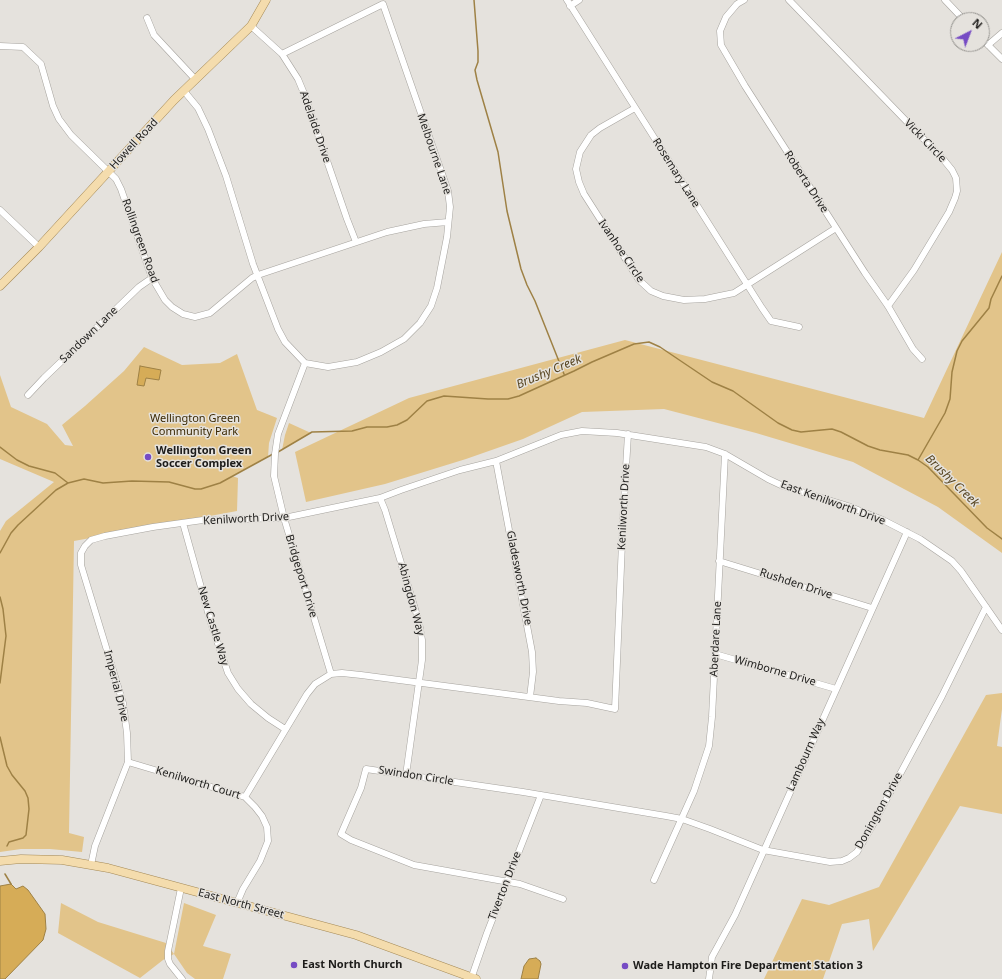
<!DOCTYPE html>
<style>
body{margin:0}
#map{position:relative;width:1002px;height:979px;overflow:hidden;background:#e5e2dd;font-family:"Noto Sans",sans-serif}
canvas{display:block}
.north{position:absolute;left:950px;top:12px;width:40px;height:40px;box-sizing:border-box;background:#e5e2dd;border:1px solid #95938f;border-radius:50%;rotate:42deg;font-size:11px;font-weight:700;line-height:16px;text-align:center;color:#1d1c1a}
.north::after{content:'';display:block;margin:auto;width:14px;height:18px;background:#764bc4;clip-path:polygon(50% 0,100% 100%,50% 72%,0 100%)}
</style>
<div id="map">
<canvas width="1002" height="979"></canvas>
<div class="north">N</div>
</div>
<script>
const context = document.querySelector('canvas').getContext('2d');
context.lineJoin = 'round';
function fill(path, color) {
  context.fillStyle = color;
  context.fill(path, 'evenodd');
}
function shape(rows) {
  const path = new Path2D();
  for (const r of rows) {
    path.moveTo(r[0], r[1]);
    for (let i = 2; i < r.length; i += 2) path.lineTo(r[i], r[i + 1]);
  }
  return path;
}
function strokePath(path, color, width, dash) {
  context.strokeStyle = color;
  context.lineWidth = width;
  context.lineCap = dash ? 'butt' : 'round';
  context.setLineDash(dash || []);
  context.stroke(path);
}
function write(font, color, halo, rows, align = 'center') {
  context.font = font + ' "Noto Sans",sans-serif';
  context.lineWidth = 3;
  context.setLineDash([]);
  context.textBaseline = 'middle';
  context.strokeStyle = halo;
  context.fillStyle = color;
  for (const [text, x, y, turn = 0] of rows) {
    context.save();
    context.translate(x, y);
    context.rotate((+turn || 0) * Math.PI / 180);
    context.textAlign = isNaN(turn) ? turn : align;
    if (halo) context.strokeText(text, 0, 0);
    context.fillText(text, 0, 0);
    context.restore();
  }
}
fill(shape([
 [1002,252,1002,553,938,507,853,462,756,433,664,409,582,412,523,439,466,459,385,484,306,502,295,452,409,398,625,340,924,418],
 [144,347,182,365,220,363,237,354,257,410,277,418,269,443,268,457,232,476,238,478,237,511,74,541,69,833,84,837,82,852,50,849,21,849,0,852,0,531,6,521,54,482,0,459,0,375,11,407,47,424,65,445,73,446,62,425,85,406,124,371],
 [289,423,311,433,282,450,285,435],
 [1002,693,1002,709,997,746,1002,747,1002,814,960,806,873,951,869,919,842,924,823,979,764,979,802,899,829,905,879,887,986,695],
 [61,903,98,922,166,943,174,954,184,903,216,915,203,946,231,954,223,979,195,979,187,973,174,954,163,960,140,978,58,933]
]), '#e2c48a');
const water = shape([
 [140,366,161,370,159,380,146,378,144,386,137,385,140,366],
 [11,884,16,889,23,886,28,890,45,914,46,929,43,940,5,979,0,979,0,886,11,884],
 [536,958,540,961,541,964,538,979,521,979,524,966,529,959,536,958]
]);
fill(water, '#d6ac57');
strokePath(water, '#9e8145', 1);
strokePath(shape([
 [474,0,478,51,478,62,475,70,477,80,498,152,507,211,521,269,527,285,535,301,564,374],
 [0,447,17,460,29,466,55,473,68,483],
 [278,452,312,432,352,431,367,427,387,427,397,425,407,420,427,401,444,396,488,399,508,399,519,396,574,371,592,362,634,344,649,342,660,347,712,382,733,391,778,423,792,430,801,432,832,429,841,432,868,446,880,450,908,455,918,460,928,467,987,528,1002,539],
 [918,460,945,413,950,399,952,372,957,351,962,341,989,308,991,299,1002,276],
 [0,553,11,533,18,525,56,490,68,483,84,479,103,483,132,481,169,482,195,489,201,489,220,483,273,454],
 [0,597,3,609,6,636,0,683],
 [0,737,7,766,12,775,25,791,28,798,29,809,26,835,23,838,9,842,7,846],
 [5,874,11,884]
]), '#9e8145', 1.5);
const minor = shape([
 [567,0,762,308,771,321,799,327],
 [744,0,737,4,726,17,720,31,721,45,745,86,865,273,888,306,913,349,922,359],
 [789,0,943,159,952,170,956,178,957,191,955,198,949,212,914,270,888,306],
 [945,0,964,20],
 [570,6,579,0],
 [147,18,154,35,195,79],
 [251,26,282,54,298,79,303,91,347,219,356,242],
 [982,39,1002,59],
 [988,45,1002,33],
 [0,46,23,47,41,64,53,106,59,119,71,135,116,179,121,189,152,278,165,300,172,307,183,314,195,317,210,313,252,278,258,275,387,232,424,224,448,222],
 [184,91,198,108,208,129,226,176,253,264,278,329,285,342,305,363,328,367,357,362,381,352,404,339,420,323,431,306,437,288,447,237,450,207,448,191,383,4,282,54],
 [635,108,600,128,591,135,580,152,576,169,579,182,584,194,639,280,651,291,663,296,684,300,705,299,734,293,836,228],
 [0,210,39,247],
 [305,363,278,434,275,454,274,476,284,518,331,674],
 [28,395,44,378,112,313,139,287,152,278],
 [496,461,532,652,533,672,530,697],
 [380,498,385,510,419,622,422,640,422,660,406,775],
 [183,523,211,623,228,673,238,689,251,704,268,718,285,729],
 [719,561,872,608],
 [715,654,836,689],
 [128,762,245,797,255,807,262,816,267,827,268,841,260,861,243,889,237,903],
 [245,797,307,694,315,684,331,674,342,673,361,675,559,701,587,703,615,709,623,519,628,434],
 [91,865,95,846,128,762,127,733,123,703,81,565,81,553,85,546,91,540,105,536,153,527,203,520,284,518,380,498,401,490,460,470,496,461,561,435,582,431,617,433,706,447,725,454,768,479,783,486,848,506,883,520,920,539,952,561,961,571,1002,630],
 [654,880,694,791,709,746,712,717,725,454],
 [181,888,168,951,168,959,170,964,182,979],
 [563,899,520,884,414,865,351,840,341,834,361,788,366,769,523,792,666,816,682,819,710,829,763,850,830,862,842,861,849,858,857,852,871,828,942,696,986,607],
 [471,979,487,933,541,795],
 [709,979,712,957,735,915,907,532]
]);
const major = shape([
 [0,286,39,247,174,100,251,26,266,0],
 [0,861,21,859,62,860,108,868,356,935,476,979]
]);
strokePath(minor, '#a6a39e', 7);
strokePath(major, '#a48956', 9);
strokePath(minor, '#fff', 6);
strokePath(major, '#f4dcad', 8);
for (const [x, y, r, color] of [
 [148,457,4,"#764bc4"],
 [294,965,4,"#764bc4"],
 [625,966,4,"#764bc4"]
]) {
  const dot = new Path2D();
  dot.arc(x, y, r, 0, 2 * Math.PI);
  context.fillStyle = color;
  context.fill(dot);
  strokePath(dot, '#e5e2dd', 1.5);
}
write('11px', '#1d1c1a', '#e5e2dd', [
 ["Adelaide Drive",315,127,71],
 ["Vicki Circle",925,141,46],
 ["Howell Road",134,144,-47],
 ["Melbourne Lane",434,154,71],
 ["Rosemary Lane",676,173,58],
 ["Roberta Drive",806,182,57],
 ["Rollingreen Road",140,241,70],
 ["Ivanhoe Circle",621,251,56],
 ["Sandown Lane",89,335,-44],
 ["East Kenilworth Drive",833,503,20],
 ["Kenilworth Drive",624,507,-87],
 ["Kenilworth Drive",246,519,-3],
 ["Bridgeport Drive",301,576,73],
 ["Gladesworth Drive",519,578,79],
 ["Rushden Drive",796,584,18],
 ["Abingdon Way",411,599,75],
 ["New Castle Way",213,626,73],
 ["Aberdare Lane",716,639,-87],
 ["Wimborne Drive",775,671,16],
 ["Imperial Drive",116,686,76],
 ["Lambourn Way",806,755,-66],
 ["Swindon Circle",416,776,9],
 ["Kenilworth Court",198,783,17],
 ["Donington Drive",879,811,-61],
 ["Tiverton Drive",505,886,-69],
 ["East North Street",241,904,15]
]);
write('11px', '#3b2903', '#e5e2dd', [
 ["Wellington Green",195,419],
 ["Community Park",195,432]
]);
write('bold 11px', '#1d1c1a', '#e5e2dd', [
 ["Wellington Green",156,451],
 ["Soccer Complex",156,464],
 ["East North Church",302,965],
 ["Wade Hampton Fire Department Station 3",633,966]
], 'left');
write('italic 12px', '#574521', '#e5e2dd', [
 ["Brushy Creek",549,372,-23],
 ["Brushy Creek",952,481,44]
]);
</script>
